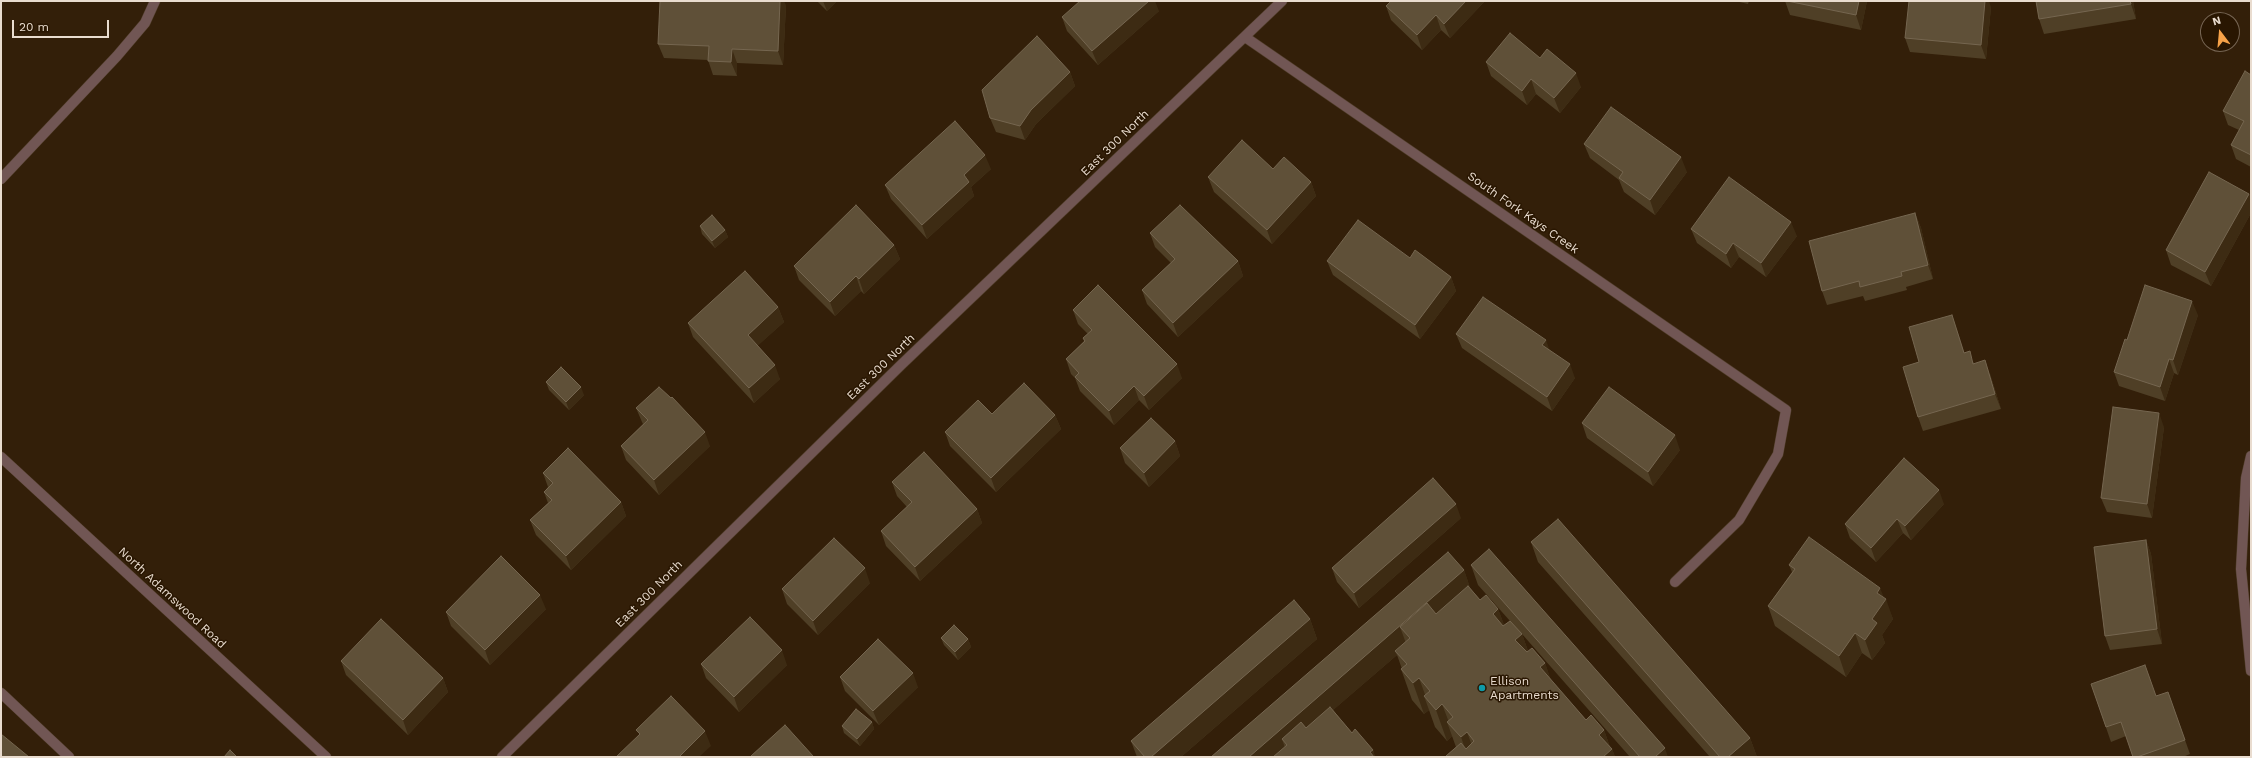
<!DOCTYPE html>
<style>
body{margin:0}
#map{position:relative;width:2252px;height:758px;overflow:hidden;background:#331f09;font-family:"Work Sans",sans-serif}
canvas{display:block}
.frame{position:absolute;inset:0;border:2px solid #e9dccf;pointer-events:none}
.north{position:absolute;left:2200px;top:12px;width:40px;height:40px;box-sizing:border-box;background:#291601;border:1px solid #766553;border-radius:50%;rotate:344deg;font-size:11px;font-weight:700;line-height:16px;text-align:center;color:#e9dccf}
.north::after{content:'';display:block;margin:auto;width:14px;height:18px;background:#f7a248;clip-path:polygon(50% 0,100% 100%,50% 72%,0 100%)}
.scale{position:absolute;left:12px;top:20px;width:97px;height:18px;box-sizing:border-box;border:2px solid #e9dccf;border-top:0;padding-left:5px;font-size:12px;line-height:14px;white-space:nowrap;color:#e9dccf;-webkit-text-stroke:3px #291601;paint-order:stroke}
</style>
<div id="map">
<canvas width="2252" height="758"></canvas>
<div class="frame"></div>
<div class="north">N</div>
<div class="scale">20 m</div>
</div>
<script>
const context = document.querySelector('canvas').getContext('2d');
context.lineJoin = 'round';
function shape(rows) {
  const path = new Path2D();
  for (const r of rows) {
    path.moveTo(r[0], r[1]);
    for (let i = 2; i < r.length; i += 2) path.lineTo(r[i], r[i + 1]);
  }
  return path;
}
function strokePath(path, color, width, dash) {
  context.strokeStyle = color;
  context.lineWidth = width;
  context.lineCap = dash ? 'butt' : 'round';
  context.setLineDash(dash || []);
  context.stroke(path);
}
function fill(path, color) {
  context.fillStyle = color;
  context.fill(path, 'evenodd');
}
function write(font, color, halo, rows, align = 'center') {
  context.font = font + ' "Work Sans",sans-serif';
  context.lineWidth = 3;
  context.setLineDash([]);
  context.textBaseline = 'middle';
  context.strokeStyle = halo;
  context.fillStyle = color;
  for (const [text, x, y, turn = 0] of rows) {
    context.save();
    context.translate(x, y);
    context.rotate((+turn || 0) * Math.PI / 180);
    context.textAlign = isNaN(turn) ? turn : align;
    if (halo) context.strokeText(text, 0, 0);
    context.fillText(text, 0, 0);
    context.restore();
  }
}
const service = shape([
 [1,179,117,56,145,23,155,1],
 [1,693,69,757]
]);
const minor = shape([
 [1245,37,1786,410,1778,454,1739,520,1675,582],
 [2251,456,2246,478,2241,569,2251,671],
 [1,457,326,757],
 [502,757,902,364,1282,1]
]);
strokePath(service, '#503d29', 11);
strokePath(minor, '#503d29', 11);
strokePath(service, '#715654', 10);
strokePath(minor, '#715654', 10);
fill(shape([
 [817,1,837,1,827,11],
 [1391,1,1485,1,1450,38,1441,30,1422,50,1391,20,1386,6],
 [1735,1,1749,1,1748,4],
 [1785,1,1867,1,1861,30,1790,15],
 [2133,1,2136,19,2044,34,2039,19],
 [786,5,783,65,737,63,737,76,713,75,708,60,664,58,658,44],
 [1991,7,1986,59,1910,52,1905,38],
 [1159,11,1098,65,1067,31,1062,17],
 [1540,58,1581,87,1560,113,1536,94,1527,105,1491,76,1486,62],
 [1070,72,1075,86,1036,124,1025,140,996,132,990,118],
 [2251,75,2251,167,2236,159,2231,145,2239,130,2228,125,2223,111],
 [1584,144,1687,172,1655,215,1624,192,1619,180,1590,158],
 [991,169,971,187,974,196,927,239,891,199,885,185],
 [1273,169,1311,182,1316,196,1272,244,1214,192,1208,177],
 [2249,194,2251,200,2251,213,2211,286,2171,265,2166,250],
 [1915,213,1921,228,1933,279,1906,287,1907,290,1865,301,1863,296,1827,305,1822,291],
 [700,226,725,230,728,237,715,248,702,234],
 [1691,229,1797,236,1766,277,1739,257,1731,268,1697,243],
 [1150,233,1238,261,1243,276,1178,337,1147,304,1142,290,1171,263,1155,247],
 [894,245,900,259,864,294,861,291,835,316,799,280,794,266],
 [1410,258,1451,277,1456,291,1420,339,1333,275,1327,261],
 [778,307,784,322,757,346,780,379,754,403,693,337,688,323],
 [1073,310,1182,378,1149,410,1139,400,1114,425,1080,391,1075,378,1071,374,1066,359,1084,341,1083,338,1088,334,1078,324],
 [1952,315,1964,353,1974,363,1990,374,2001,409,1923,431,1918,417,1919,362],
 [2198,315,2178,375,2174,373,2165,401,2119,386,2114,372,2127,340],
 [1456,334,1549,350,1575,378,1552,411,1462,348],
 [546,382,584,395,569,410,549,390],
 [636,408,710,446,659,495,626,460,621,446,643,424,642,422],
 [992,414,1055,415,1061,429,996,492,950,446,945,432],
 [1582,423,1680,450,1653,486,1587,438],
 [2164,427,2152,518,2107,512,2101,498],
 [1175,441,1180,456,1149,487,1125,463,1120,448],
 [543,473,621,502,626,516,571,570,536,535,530,520,548,503,544,492,548,487],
 [892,482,977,509,982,523,920,581,886,546,881,531,907,507,897,496],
 [1944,504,1911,540,1903,533,1876,562,1850,538,1845,524],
 [1461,518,1359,608,1337,582,1332,568],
 [2146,540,2151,554,2162,644,2110,650,2105,636],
 [1531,542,1750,738,1757,757,1710,757,1538,562],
 [1471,565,1668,757,1630,757,1522,634,1528,651,1545,663,1551,681,1586,720,1604,730,1610,747,1612,749,1615,757,1446,757,1446,756,1456,747,1452,736,1447,741,1435,727,1429,710,1424,714,1412,700,1401,669,1402,669,1397,655,1333,710,1352,733,1373,750,1375,757,1211,757,1464,570,1470,588,1480,600,1498,609,1504,625,1510,621,1478,585],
 [1789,565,1884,598,1893,619,1882,635,1885,643,1872,660,1862,653,1846,677,1775,626,1768,606,1792,572],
 [870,583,818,635,787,604,782,589],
 [546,609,490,665,451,626,446,612],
 [1310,619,1317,639,1181,757,1137,757,1131,741],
 [941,638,968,639,971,647,958,660,944,645],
 [341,661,443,678,448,692,408,735,346,675],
 [701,664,787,665,739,712,706,678],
 [840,677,918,687,879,725,845,691],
 [2091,684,2156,696,2168,692,2190,754,2183,757,2133,757,2126,736,2111,742],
 [872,722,874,729,860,746,844,733,842,726]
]), '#4f3f26');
fill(shape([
 [780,1,784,1,786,5,783,65,778,51],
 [823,1,837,1,827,11],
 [1149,1,1155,1,1159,11,1098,65,1092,51],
 [1466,1,1485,1,1450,38,1444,24],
 [1859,1,1867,1,1861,30,1856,15],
 [1985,1,1989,1,1991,7,1986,59,1981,45],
 [2130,1,2133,1,2136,19],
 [1436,15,1441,30,1422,50,1417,35],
 [732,49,737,63,737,76,731,62],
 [1070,72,1075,86,1036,124,1025,140,1020,126,1031,110],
 [1576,73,1581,87,1560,113,1554,98],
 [1531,79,1536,94,1527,105,1522,91],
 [985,155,991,169,971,187,974,196,927,239,922,225,964,175],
 [1681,157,1687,172,1655,215,1650,200],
 [1311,182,1316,196,1272,244,1267,230],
 [2249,194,2251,200,2251,213,2211,286,2205,272],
 [1915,213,1921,228,1933,279,1928,265],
 [1791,222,1797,236,1766,277,1761,263],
 [725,230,728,237,715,248,712,241],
 [1733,243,1739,257,1731,268,1726,254],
 [894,245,900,259,864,294,859,279],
 [1238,261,1243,276,1178,337,1173,323],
 [856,276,861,291,835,316,830,302],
 [1451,277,1456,291,1420,339,1415,325],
 [2192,301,2198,315,2178,375,2173,360],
 [778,307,784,322,753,350,748,335],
 [1952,315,1957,329,1969,367,1964,353],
 [1546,340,1551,354,1542,345],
 [2169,359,2174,373,2165,401,2160,387],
 [1985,360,1990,374,2001,409,1995,394],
 [1177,364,1182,378,1149,410,1144,396],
 [1570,364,1575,378,1552,411,1547,397],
 [775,365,780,379,754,403,749,388],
 [1134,386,1139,400,1114,425,1109,411],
 [581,387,584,395,569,410,566,402],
 [2159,413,2164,427,2152,518,2147,504],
 [1055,415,1061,429,996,492,991,478],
 [705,432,710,446,659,495,654,480],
 [1675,435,1680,450,1653,486,1648,472],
 [1175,441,1180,456,1149,487,1144,473],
 [1939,490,1944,504,1911,540,1905,526],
 [621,502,626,516,571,570,566,556],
 [1456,504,1461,518,1359,608,1354,593],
 [977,509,982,523,920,581,915,567],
 [1897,519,1903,533,1876,562,1871,548],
 [2146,540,2151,554,2162,644,2157,629],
 [865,568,870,583,818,635,813,621],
 [1464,570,1471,590,1410,638,1400,627,1407,646,1395,651,1397,655,1288,749,1287,745,1282,739,1286,751,1279,757,1249,757],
 [1880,588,1885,600,1886,599,1893,619,1882,635,1885,643,1872,660,1865,640,1872,619,1877,593],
 [540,595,546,609,490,665,485,650],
 [1498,609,1510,640,1493,614],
 [1310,619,1317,639,1181,757,1151,757],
 [1855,633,1862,653,1846,677,1839,656],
 [1522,634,1533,665,1515,640],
 [968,639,971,647,958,660,955,652],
 [782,650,787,665,739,712,734,697],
 [1545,663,1556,694,1540,667],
 [913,673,918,687,879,725,873,711],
 [443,678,448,692,408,735,403,720],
 [1419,678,1427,700,1424,696,1429,710,1424,714,1413,683],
 [1442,704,1450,725,1447,722,1452,736,1447,741,1436,710],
 [872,722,874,729,860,746,857,739],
 [1604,730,1611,750,1612,749,1615,757,1603,757,1599,735],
 [705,731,711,746,699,757,679,757],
 [1467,732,1476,757,1468,757,1461,737],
 [1750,738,1757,757,1728,757],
 [1665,748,1668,757,1655,757],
 [1373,750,1375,757,1371,757,1370,752]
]), '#3d2b13');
const building = shape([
 [660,1,780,1,778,51,732,49,731,62,708,61,709,46,658,44,660,1],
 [1080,1,1149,1,1092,51,1062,17,1080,1],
 [1391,1,1466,1,1444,24,1436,15,1417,35,1386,6,1391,1],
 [1787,1,1859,1,1856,15,1787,1],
 [1909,1,1985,1,1981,45,1905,38,1909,1],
 [2036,1,2130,1,2131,4,2039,19,2036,1],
 [1510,33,1540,58,1547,49,1576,73,1554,98,1531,79,1522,91,1486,62,1510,33],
 [1037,36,1070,72,1031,110,1020,126,990,118,982,90,1037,36],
 [2245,71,2251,75,2251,155,2231,145,2244,121,2223,111,2245,71],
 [1611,107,1681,157,1650,200,1619,178,1623,172,1584,144,1611,107],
 [955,121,985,155,964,175,969,182,922,225,885,185,955,121],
 [1242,140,1273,169,1284,157,1311,182,1267,230,1208,177,1242,140],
 [2209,172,2249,194,2205,272,2166,250,2209,172],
 [1729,177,1791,222,1761,263,1733,243,1726,254,1691,229,1729,177],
 [856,205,894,245,859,279,856,276,830,302,794,266,856,205],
 [1180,205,1238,261,1173,323,1142,290,1175,259,1150,233,1180,205],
 [1915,213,1928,265,1901,272,1902,276,1860,287,1859,281,1822,291,1809,241,1915,213],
 [712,215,725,230,712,241,700,226,712,215],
 [1358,220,1410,258,1415,250,1451,277,1415,325,1327,261,1358,220],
 [745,271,778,307,748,335,775,365,749,388,688,323,745,271],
 [1098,285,1177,364,1144,396,1134,386,1109,411,1075,377,1079,373,1066,359,1085,341,1083,338,1092,330,1073,310,1098,285],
 [2145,285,2192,301,2173,360,2169,359,2160,387,2114,372,2125,339,2127,340,2145,285],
 [1483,297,1546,340,1542,345,1570,364,1547,397,1456,334,1483,297],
 [1952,315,1964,353,1970,351,1973,364,1985,360,1995,394,1918,417,1903,367,1919,362,1909,327,1952,315],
 [561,367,581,387,566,402,546,382,561,367],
 [1024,383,1055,415,991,478,945,432,978,400,992,414,1024,383],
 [659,387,671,398,672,397,705,432,654,480,621,446,648,420,636,408,659,387],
 [1609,387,1675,435,1648,472,1582,423,1609,387],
 [2113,407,2159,413,2147,504,2101,498,2113,407],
 [1151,418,1175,441,1144,473,1120,448,1151,418],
 [568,448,621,502,566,556,530,520,552,500,544,492,553,483,543,473,568,448],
 [924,452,977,509,915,567,881,531,912,502,892,482,924,452],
 [1904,458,1939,490,1905,526,1897,519,1871,548,1845,524,1904,458],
 [1433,478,1456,504,1354,593,1332,568,1433,478],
 [1558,519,1750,738,1728,757,1720,757,1531,542,1558,519],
 [1809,537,1880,588,1877,593,1886,599,1872,619,1877,623,1865,640,1855,633,1839,656,1768,606,1795,569,1789,565,1809,537],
 [834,538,865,568,813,621,782,589,834,538],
 [2146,540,2157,629,2105,636,2094,547,2146,540],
 [1489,549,1665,748,1655,757,1640,757,1471,565,1489,549],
 [1448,552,1464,570,1249,757,1211,757,1448,552],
 [501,556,540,595,485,650,446,612,501,556],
 [1468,586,1480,600,1486,595,1498,609,1493,614,1503,626,1510,621,1522,634,1515,640,1527,652,1532,648,1545,663,1540,667,1586,720,1591,715,1604,730,1599,735,1612,749,1603,757,1446,757,1446,756,1461,743,1466,749,1474,741,1467,732,1461,737,1447,722,1453,717,1442,704,1436,710,1424,696,1430,691,1419,678,1413,683,1401,669,1407,664,1395,651,1410,638,1400,627,1427,603,1436,614,1468,586],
 [1294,600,1310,619,1151,757,1145,757,1131,741,1294,600],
 [750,617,782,650,734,697,701,664,750,617],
 [381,619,443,678,403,720,341,661,381,619],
 [954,625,968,639,955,652,941,638,954,625],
 [878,639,913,673,873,711,840,677,878,639],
 [2145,665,2156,696,2168,692,2185,740,2137,757,2133,757,2121,722,2106,727,2091,684,2145,665],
 [671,696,705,731,679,757,616,757,640,734,636,730,671,696],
 [1330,707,1352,733,1355,729,1373,750,1370,752,1374,757,1273,757,1287,745,1282,739,1301,722,1306,728,1330,707],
 [856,709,872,722,857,739,842,726,856,709],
 [785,725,813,756,812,757,752,757,751,756,785,725],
 [1,734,29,757,1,757,1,734],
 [230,750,237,757,224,757,230,750]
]);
fill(building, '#5f5038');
strokePath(building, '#756650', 1);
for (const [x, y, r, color] of [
 [1482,688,4,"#0f9aa8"]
]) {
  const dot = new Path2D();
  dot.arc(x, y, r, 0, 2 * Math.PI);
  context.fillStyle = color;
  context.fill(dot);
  strokePath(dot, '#291601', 1.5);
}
write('12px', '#e9dccf', '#291601', [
 ["East 300 North",1115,143,-44],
 ["South Fork Kays Creek",1523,213,35],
 ["East 300 North",881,367,-44],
 ["East 300 North",649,594,-45],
 ["North Adamswood Road",172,598,43]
]);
write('12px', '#e9dccf', '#291601', [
 ["Ellison",1490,681],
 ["Apartments",1490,695]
], 'left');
</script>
